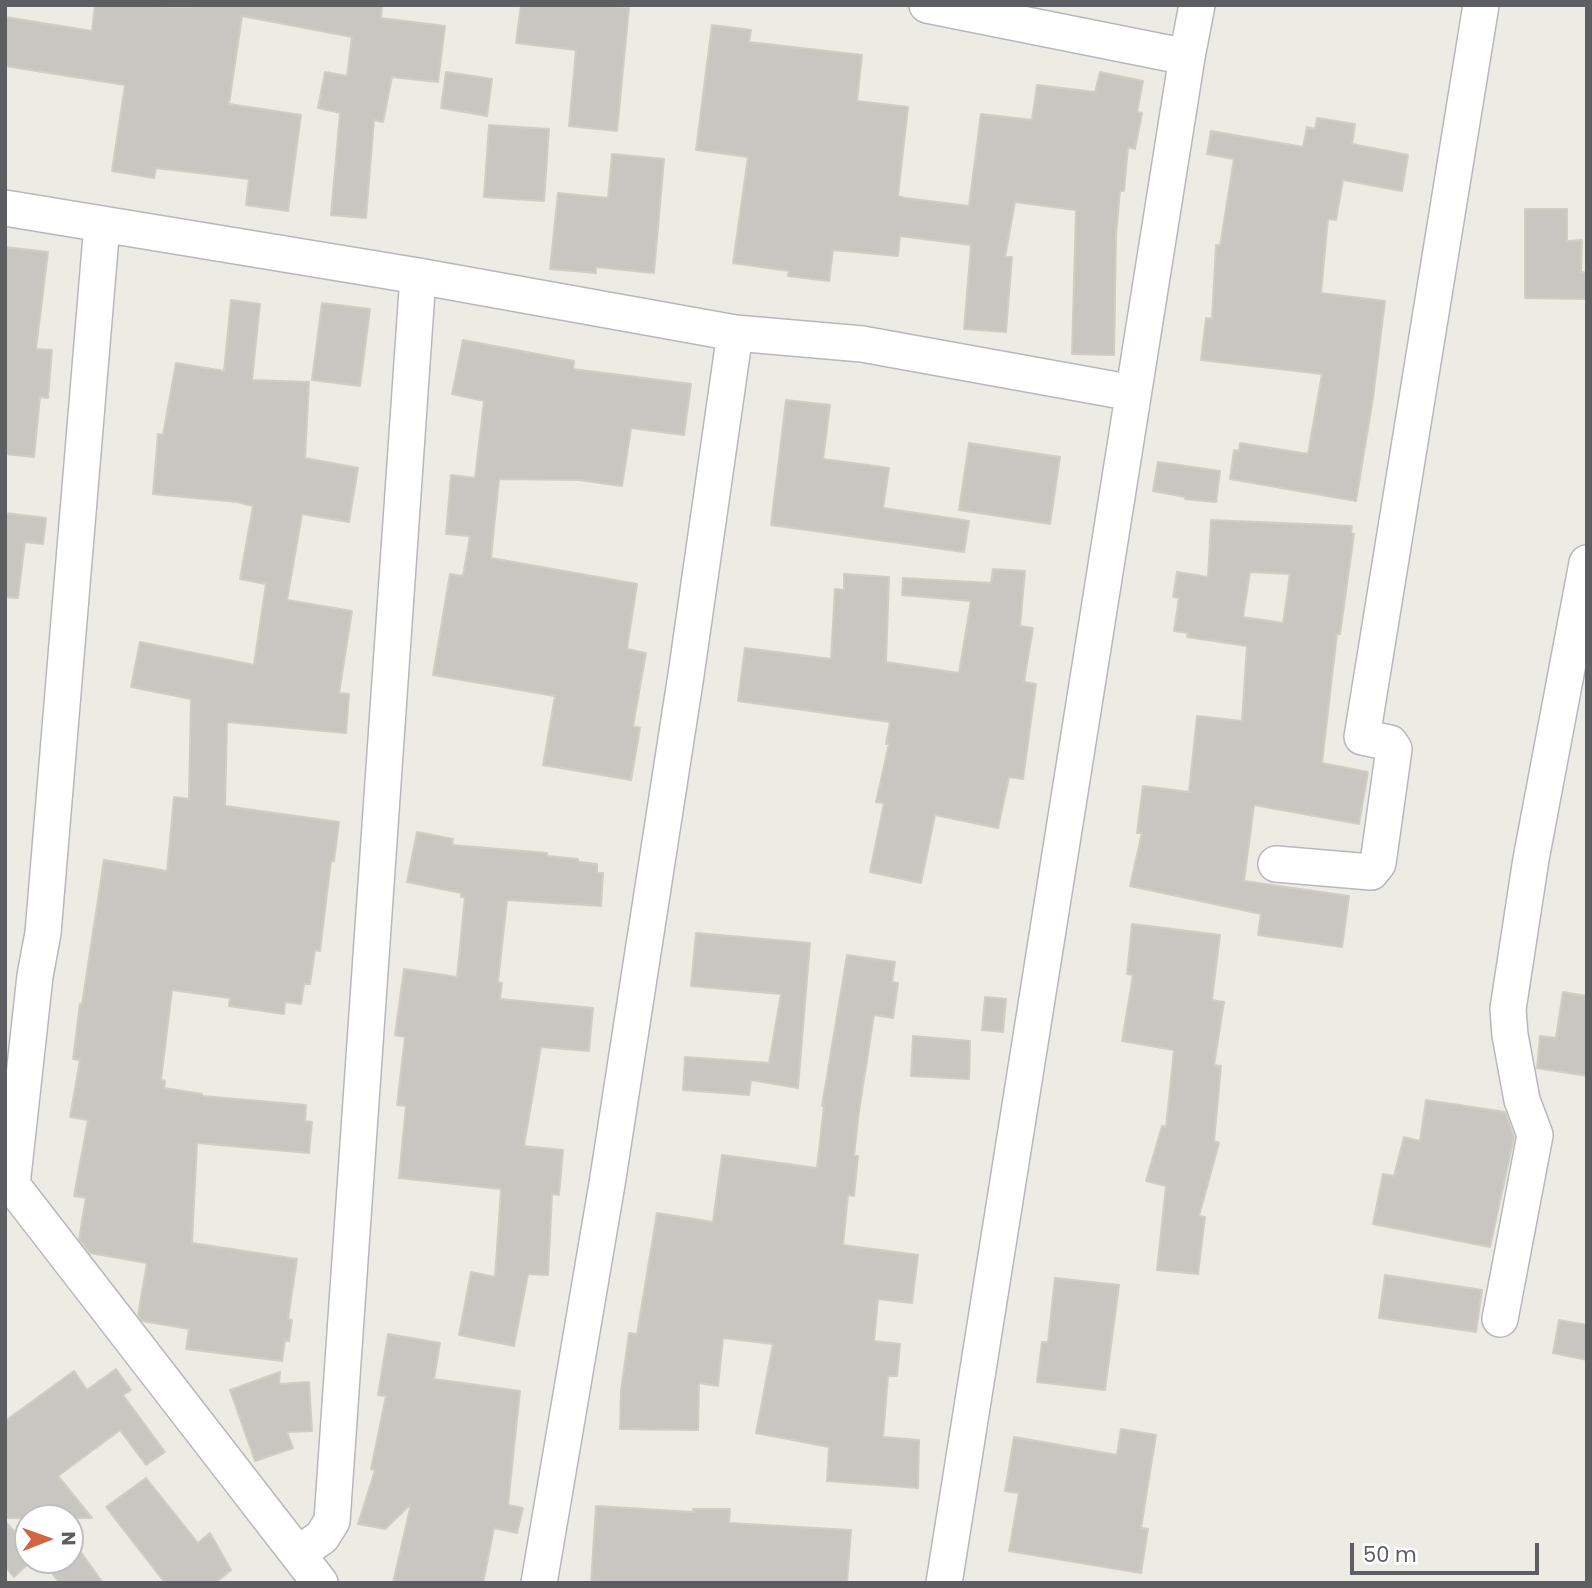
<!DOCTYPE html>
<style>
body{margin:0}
#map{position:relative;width:1592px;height:1588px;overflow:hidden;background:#ecece4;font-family:Poppins,sans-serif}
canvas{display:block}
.frame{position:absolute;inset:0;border:7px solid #5c5e62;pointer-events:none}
.north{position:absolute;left:14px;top:1504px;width:70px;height:70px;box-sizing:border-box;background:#fff;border:2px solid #bebfc0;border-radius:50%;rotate:89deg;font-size:19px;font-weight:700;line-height:28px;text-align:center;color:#5c5e62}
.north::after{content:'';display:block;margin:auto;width:24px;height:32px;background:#d26444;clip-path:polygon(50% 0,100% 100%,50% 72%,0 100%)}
.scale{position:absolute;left:1350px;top:1543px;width:189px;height:32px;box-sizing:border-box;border:4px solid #5c5e62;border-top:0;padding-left:9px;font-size:21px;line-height:24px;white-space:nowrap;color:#5c5e62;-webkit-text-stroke:5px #fff;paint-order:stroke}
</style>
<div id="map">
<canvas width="1592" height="1588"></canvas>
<div class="frame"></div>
<div class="north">N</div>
<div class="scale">50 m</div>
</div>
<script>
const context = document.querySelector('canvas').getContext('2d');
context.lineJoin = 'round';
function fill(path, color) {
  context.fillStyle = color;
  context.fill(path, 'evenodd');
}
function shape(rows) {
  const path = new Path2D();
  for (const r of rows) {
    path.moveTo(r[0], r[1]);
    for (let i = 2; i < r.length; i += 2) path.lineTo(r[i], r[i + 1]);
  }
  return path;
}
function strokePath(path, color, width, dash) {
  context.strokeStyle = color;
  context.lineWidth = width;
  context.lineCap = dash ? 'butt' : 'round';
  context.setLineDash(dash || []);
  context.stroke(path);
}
const building = shape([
 [95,5,192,7,192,5,382,5,381,18,445,26,438,82,392,77,383,122,374,120,366,218,331,215,340,113,318,108,325,72,347,76,352,37,242,16,229,104,301,115,288,211,246,205,249,179,156,168,154,178,112,171,125,85,5,66,5,17,92,31,95,5],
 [521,5,601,5,629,8,617,131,569,126,576,50,516,43,521,5],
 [712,25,751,30,749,42,862,55,857,101,908,107,898,196,905,198,969,206,981,114,1032,120,1037,85,1095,92,1100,72,1143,81,1137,112,1142,113,1135,149,1128,147,1124,191,1120,191,1116,235,1114,355,1072,354,1076,210,1015,202,1005,257,1012,257,1006,332,964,329,971,245,900,236,898,256,833,250,829,281,788,276,789,271,733,263,748,157,696,150,712,25],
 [446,72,492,79,487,116,441,108,446,72],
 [1317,118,1355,124,1352,144,1408,155,1402,191,1343,180,1336,220,1328,219,1321,293,1385,301,1373,398,1356,501,1230,479,1234,450,1239,451,1240,443,1308,454,1322,374,1201,360,1206,318,1212,319,1216,245,1220,246,1234,159,1207,154,1211,131,1303,147,1307,127,1315,129,1317,118],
 [489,125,549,129,544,201,484,197,489,125],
 [612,154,664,159,654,273,596,267,596,273,550,269,558,193,608,198,612,154],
 [1525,209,1567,209,1567,241,1582,240,1581,272,1587,273,1587,299,1525,298,1525,209],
 [5,247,48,252,36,349,52,350,48,398,40,397,34,457,5,454,5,247],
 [231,300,260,304,252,380,309,382,305,458,358,468,349,522,302,514,287,600,352,611,339,693,349,694,346,733,227,722,225,806,339,822,334,861,331,861,320,951,315,950,310,984,304,984,301,1004,285,1002,284,1014,229,1006,230,998,172,990,161,1080,165,1081,164,1088,202,1094,202,1096,306,1105,305,1121,312,1122,309,1153,197,1143,192,1243,297,1259,288,1319,292,1320,289,1341,285,1340,282,1361,186,1349,189,1329,143,1321,138,1315,147,1263,90,1253,79,1239,86,1198,74,1196,88,1120,70,1117,80,1060,73,1059,80,1004,82,1004,104,860,167,871,174,797,189,799,191,699,131,687,140,642,254,665,266,584,240,579,253,506,237,502,153,494,158,434,163,435,176,363,224,371,231,300],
 [322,303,370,309,360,386,312,380,322,303],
 [463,340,574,361,573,369,691,384,684,435,631,428,622,486,579,480,499,479,491,558,637,584,627,649,646,653,633,726,640,728,631,780,543,765,555,696,433,675,450,574,463,576,470,536,446,534,451,475,475,478,484,401,452,394,463,340],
 [786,400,830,405,823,459,889,468,883,508,969,521,964,552,771,525,786,400],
 [969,443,1060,457,1050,524,959,510,969,443],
 [1158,462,1220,471,1216,502,1185,499,1185,497,1153,491,1158,462],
 [5,513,46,518,43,544,25,542,18,598,5,597,5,513],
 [1211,520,1352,526,1351,533,1354,534,1340,634,1337,634,1322,763,1368,772,1359,824,1254,805,1244,881,1349,896,1342,947,1258,935,1261,914,1130,886,1142,833,1137,833,1143,786,1189,792,1197,716,1242,721,1247,646,1187,637,1188,633,1174,631,1179,598,1173,597,1177,572,1208,577,1211,520],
 [1250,572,1290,574,1283,623,1243,617,1250,572],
 [993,569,1025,571,1020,626,1033,628,1024,682,1036,684,1023,779,1009,777,998,828,935,815,921,883,870,872,884,803,876,802,889,744,886,744,890,722,738,701,745,648,831,659,835,589,844,590,844,574,889,577,886,662,959,673,971,601,902,595,903,578,991,583,993,569],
 [417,832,453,839,452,845,547,853,547,856,578,859,578,862,597,864,597,873,603,873,601,906,507,900,498,982,502,983,500,999,593,1008,589,1051,541,1047,524,1146,563,1150,559,1195,552,1194,548,1275,528,1274,514,1346,459,1335,471,1272,495,1277,501,1189,399,1178,406,1106,397,1105,405,1037,395,1035,404,969,457,977,465,897,461,897,461,893,407,882,417,832],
 [1132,924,1220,935,1212,1000,1224,1002,1214,1065,1221,1066,1214,1141,1219,1143,1199,1216,1205,1217,1198,1274,1157,1270,1166,1186,1146,1181,1162,1126,1166,1127,1174,1050,1122,1041,1133,975,1127,974,1132,924],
 [696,933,810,943,798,1088,751,1080,749,1095,683,1090,685,1057,769,1063,781,994,691,986,696,933],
 [847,955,895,962,892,982,898,983,893,1018,874,1015,859,1111,854,1156,858,1156,854,1196,848,1195,843,1245,918,1255,912,1303,878,1299,874,1341,900,1344,897,1376,888,1376,883,1437,919,1440,918,1488,827,1481,829,1447,756,1433,773,1344,723,1338,718,1386,699,1383,698,1430,620,1429,621,1390,629,1333,637,1334,657,1213,713,1222,722,1155,817,1168,824,1106,822,1106,847,955],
 [1563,992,1587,996,1587,1076,1537,1068,1540,1036,1556,1038,1563,992],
 [985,997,1006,999,1003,1032,982,1030,985,997],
 [913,1036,970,1041,969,1079,911,1076,913,1036],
 [1426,1100,1505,1112,1514,1137,1490,1247,1373,1224,1383,1174,1394,1176,1404,1137,1420,1141,1426,1100],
 [1385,1275,1482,1290,1476,1332,1379,1318,1385,1275],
 [1055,1278,1119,1285,1105,1390,1037,1382,1042,1342,1048,1342,1055,1278],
 [1559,1320,1587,1325,1587,1360,1553,1353,1559,1320],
 [388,1334,440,1343,434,1379,520,1391,508,1505,523,1508,517,1533,494,1528,483,1583,393,1583,411,1504,385,1529,358,1524,375,1470,371,1469,386,1396,378,1395,388,1334],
 [116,1369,131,1390,123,1395,165,1452,146,1465,120,1430,58,1476,92,1518,5,1518,5,1421,74,1371,87,1390,116,1369],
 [280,1372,279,1384,309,1382,312,1431,287,1432,293,1448,255,1461,230,1390,280,1372],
 [1121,1429,1156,1435,1141,1528,1148,1529,1141,1573,1009,1551,1019,1493,1005,1491,1014,1437,1117,1455,1121,1429],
 [146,1478,198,1543,210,1533,231,1570,215,1583,165,1583,106,1507,146,1478],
 [596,1506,693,1512,693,1509,730,1509,729,1523,851,1530,847,1583,591,1583,596,1506],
 [5,1521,28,1547,28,1564,14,1577,5,1566,5,1521],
 [70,1537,103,1583,60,1583,41,1560,70,1560,70,1537]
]);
fill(building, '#c8c6c0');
strokePath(building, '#d0cec3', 2);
const minor = shape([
 [927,5,1187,57],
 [5,208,418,276,735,333,862,344,1133,393],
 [1276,864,1371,872,1378,863,1394,749,1390,743,1362,737,1481,5],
 [5,1176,320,1583],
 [12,1185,35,976,43,933,102,224],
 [1500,1319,1535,1135,1522,1100,1510,1035,1508,1009,1531,859,1587,563],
 [299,1553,322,1537,332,1521,418,276],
 [539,1583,607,1184,686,675,735,333],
 [944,1583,1187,57,1197,5]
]);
strokePath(minor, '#b6b8bc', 38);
strokePath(minor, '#fff', 35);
</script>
